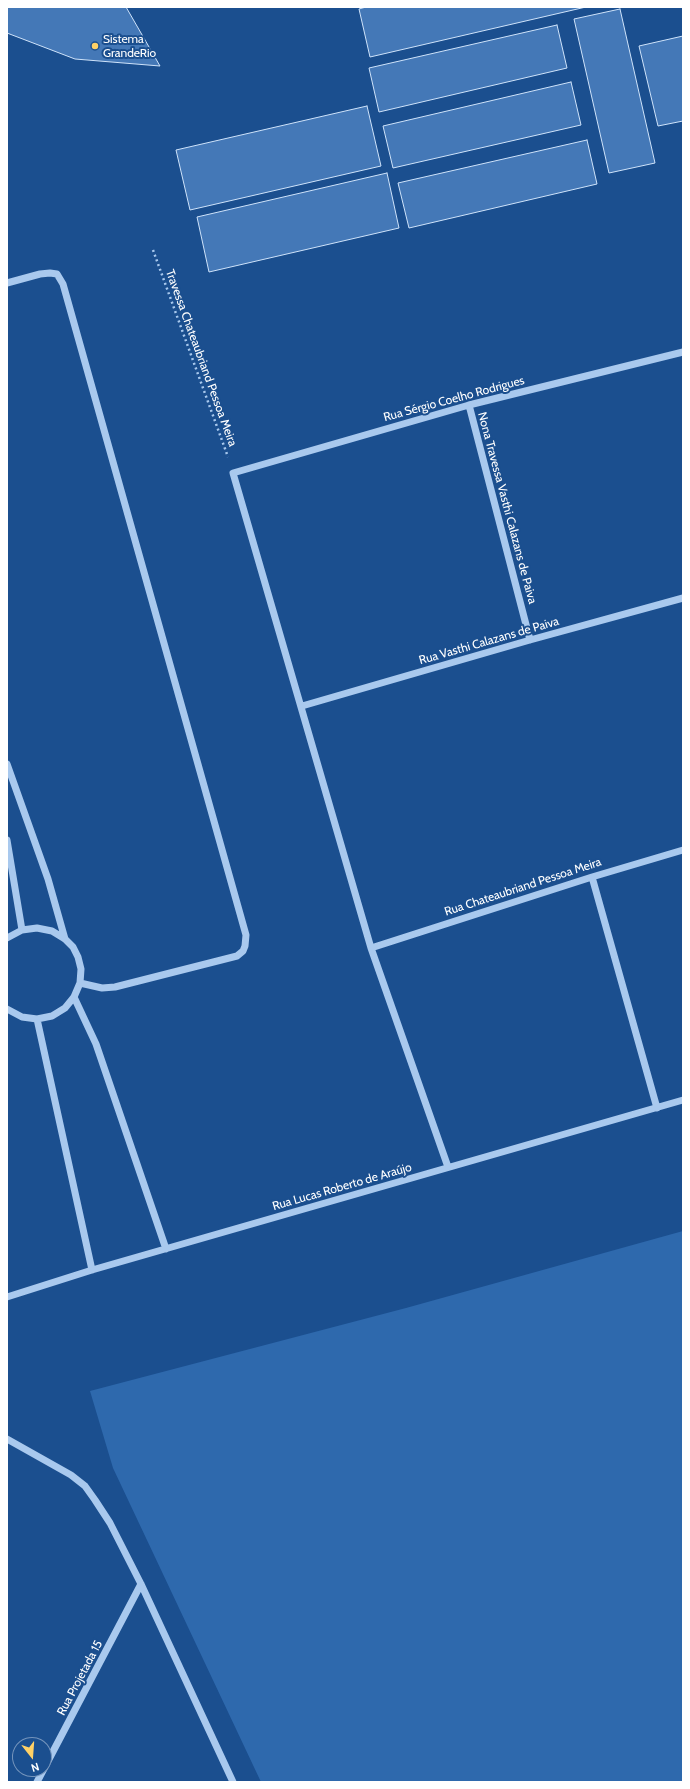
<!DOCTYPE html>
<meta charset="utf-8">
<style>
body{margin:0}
#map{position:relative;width:690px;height:1789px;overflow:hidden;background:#1b4f8f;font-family:Cabin,sans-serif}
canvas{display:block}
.frame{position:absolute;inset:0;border:8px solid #fff;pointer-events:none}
.north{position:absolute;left:12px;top:1737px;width:40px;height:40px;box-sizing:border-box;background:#1b4f8f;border:1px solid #7695bc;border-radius:50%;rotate:163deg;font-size:11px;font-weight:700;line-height:16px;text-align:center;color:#fff}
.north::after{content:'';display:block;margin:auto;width:14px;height:18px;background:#ffd166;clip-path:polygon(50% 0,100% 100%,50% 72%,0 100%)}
</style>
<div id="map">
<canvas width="690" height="1789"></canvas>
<div class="frame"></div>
<div class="north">N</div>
</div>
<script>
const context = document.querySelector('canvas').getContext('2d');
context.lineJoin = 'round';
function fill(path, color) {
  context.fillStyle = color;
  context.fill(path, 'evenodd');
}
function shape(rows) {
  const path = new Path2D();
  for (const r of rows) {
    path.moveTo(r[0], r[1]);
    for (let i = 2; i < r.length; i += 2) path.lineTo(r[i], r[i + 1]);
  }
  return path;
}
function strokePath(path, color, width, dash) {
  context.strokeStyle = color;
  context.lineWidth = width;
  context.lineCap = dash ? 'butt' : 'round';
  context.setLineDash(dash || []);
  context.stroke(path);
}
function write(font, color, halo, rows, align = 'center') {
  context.font = font + ' Cabin,sans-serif';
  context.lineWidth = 4;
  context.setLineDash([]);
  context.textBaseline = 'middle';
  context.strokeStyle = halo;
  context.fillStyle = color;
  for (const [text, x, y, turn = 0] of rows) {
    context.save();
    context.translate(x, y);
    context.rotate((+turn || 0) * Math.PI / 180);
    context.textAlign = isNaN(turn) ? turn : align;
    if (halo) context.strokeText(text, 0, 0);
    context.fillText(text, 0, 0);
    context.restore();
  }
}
fill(shape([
 [683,1231,683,1782,261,1782,113,1468,90,1391,406,1308]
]), '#2e69ad');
const building = shape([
 [7,7,126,7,160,66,75,59,7,33,7,7],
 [366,7,586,7,370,57,359,9,366,7],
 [620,9,655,163,609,173,574,19,620,9],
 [557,25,567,68,379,112,369,68,557,25],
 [683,36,683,121,658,126,639,46,683,36],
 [571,82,581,125,393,168,383,126,571,82],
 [367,106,381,166,190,210,176,150,367,106],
 [587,140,597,184,409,228,398,183,587,140],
 [387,173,399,228,209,272,197,217,387,173]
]);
fill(building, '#4478b7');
strokePath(building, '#cfe3fa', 1);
strokePath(shape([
 [153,250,228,457]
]), '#a9c9ee', 2.5, [2, 3]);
strokePath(shape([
 [7,283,40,274,50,273,57,274,63,284,246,935,245,946,243,951,237,956,115,987,102,988,80,983],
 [469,405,530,640],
 [302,706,530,640,683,598],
 [7,764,48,879,65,939],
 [7,840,22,930],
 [592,877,657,1108],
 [7,938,22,930,37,928,52,931,65,939,73,947,78,957,81,969,80,983,74,997,65,1008,52,1016,37,1019,22,1017,7,1009],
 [371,948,592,877,683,850],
 [74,997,96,1044,166,1249],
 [37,1019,92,1270],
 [448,1167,371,948,233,473,469,405,683,352],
 [7,1297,92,1270,683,1100],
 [7,1439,71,1475,85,1486,95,1500,110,1523,141,1584,233,1782],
 [37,1782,141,1584]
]), '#a9c9ee', 7);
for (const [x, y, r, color] of [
 [95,46,4,"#ffd166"]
]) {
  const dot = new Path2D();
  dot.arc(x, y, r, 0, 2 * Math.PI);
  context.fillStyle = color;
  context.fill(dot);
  strokePath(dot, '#1b4f8f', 1.5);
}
write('12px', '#fff', '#1b4f8f', [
 ["Sistema",103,39],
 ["GrandeRio",103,53]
], 'left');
write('12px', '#fff', '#1b4f8f', [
 ["Travessa Chateaubriand Pessoa Meira",201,358,70],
 ["Rua Sérgio Coelho Rodrigues",454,399,-15],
 ["Nona Travessa Vasthi Calazans de Paiva",507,508,75],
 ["Rua Vasthi Calazans de Paiva",489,641,-16],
 ["Rua Chateaubriand Pessoa Meira",523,887,-18],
 ["Rua Lucas Roberto de Araújo",342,1187,-16],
 ["Rua Projetada 15",80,1678,-62]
]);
</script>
